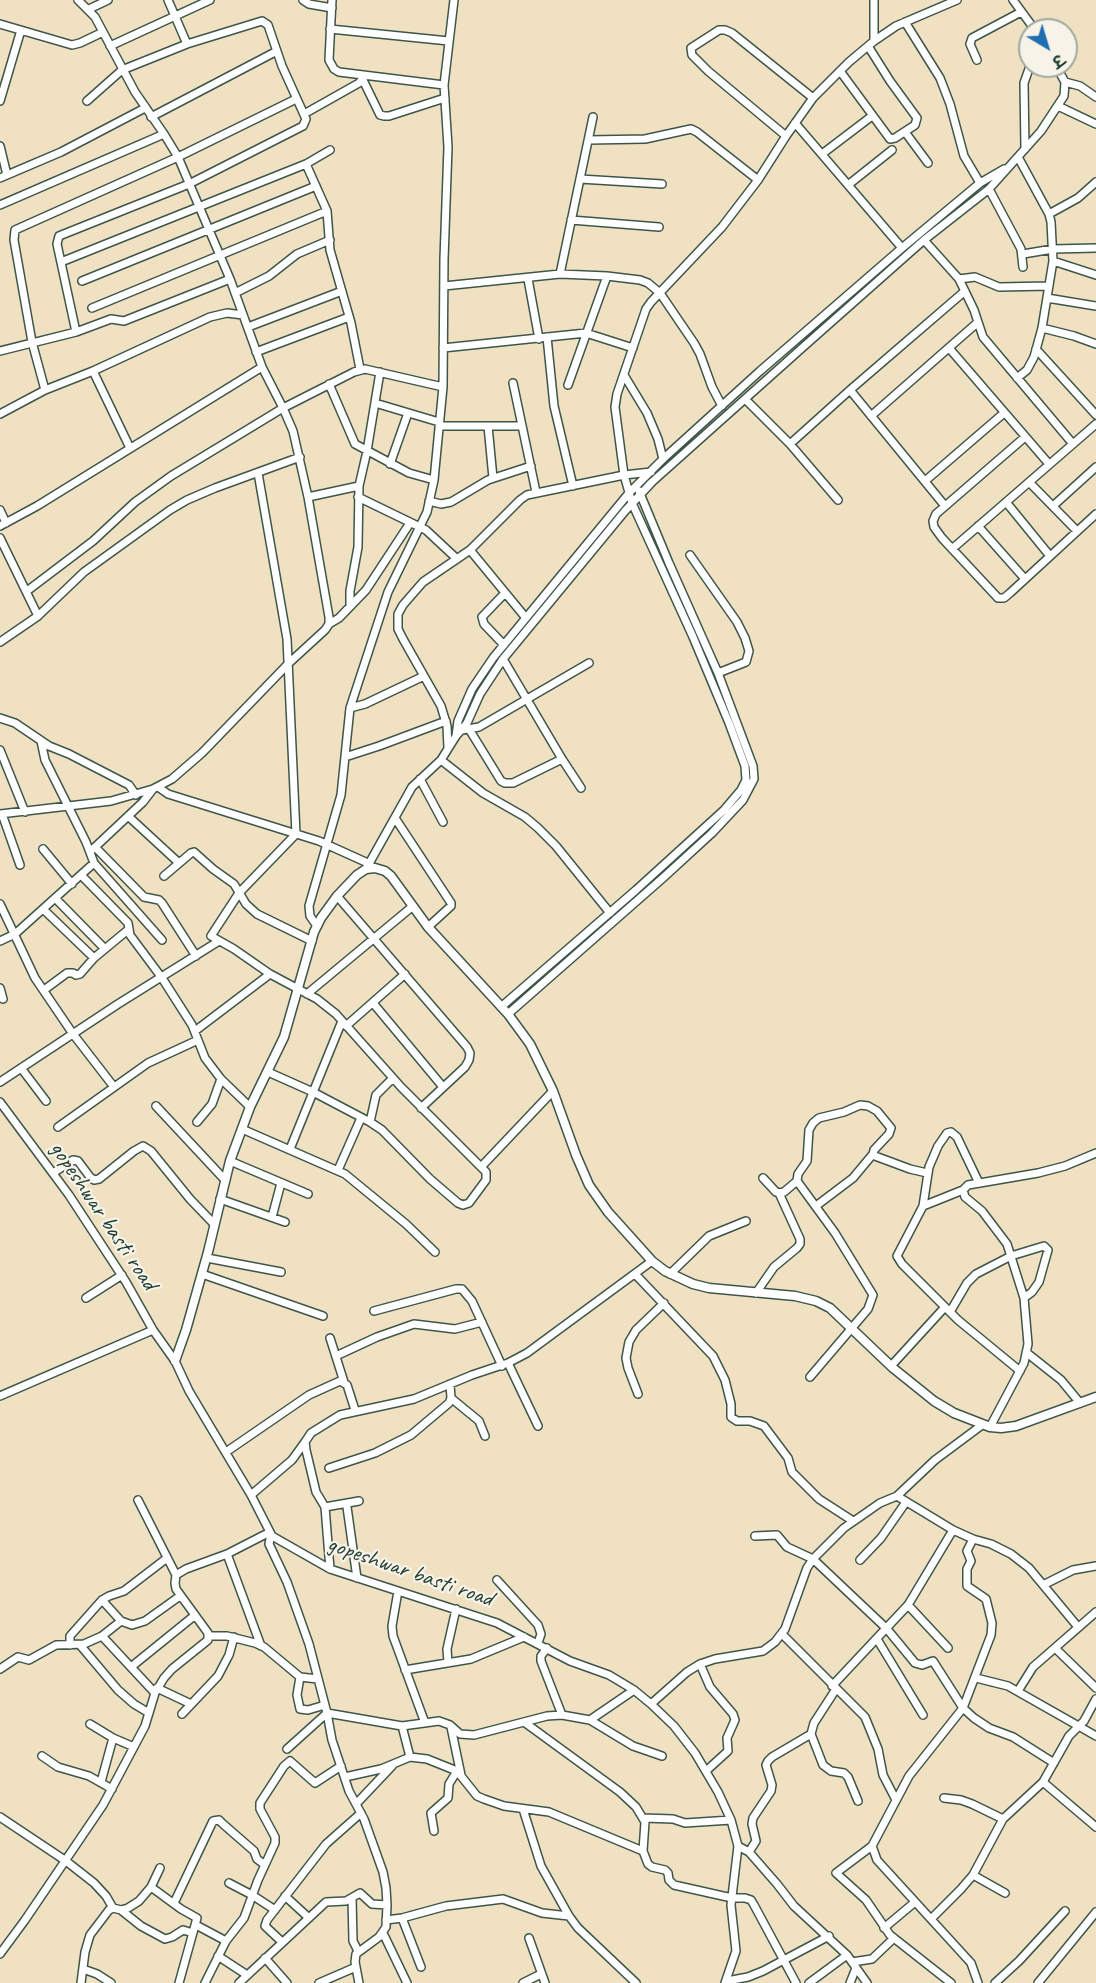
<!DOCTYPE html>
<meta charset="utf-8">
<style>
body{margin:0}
#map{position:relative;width:1096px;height:1983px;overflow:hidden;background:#efe1c2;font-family:Caveat,"Playpen Sans Deva",sans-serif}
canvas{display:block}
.north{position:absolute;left:1018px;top:18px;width:60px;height:60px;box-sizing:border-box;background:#f7f3e8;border:2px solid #a1aaa0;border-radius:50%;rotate:142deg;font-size:16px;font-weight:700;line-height:24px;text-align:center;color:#1f3d34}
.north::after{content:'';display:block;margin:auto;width:21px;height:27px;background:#1f6fb2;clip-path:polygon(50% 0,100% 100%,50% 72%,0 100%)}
</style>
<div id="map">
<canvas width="1096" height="1983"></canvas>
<div class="north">उ</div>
</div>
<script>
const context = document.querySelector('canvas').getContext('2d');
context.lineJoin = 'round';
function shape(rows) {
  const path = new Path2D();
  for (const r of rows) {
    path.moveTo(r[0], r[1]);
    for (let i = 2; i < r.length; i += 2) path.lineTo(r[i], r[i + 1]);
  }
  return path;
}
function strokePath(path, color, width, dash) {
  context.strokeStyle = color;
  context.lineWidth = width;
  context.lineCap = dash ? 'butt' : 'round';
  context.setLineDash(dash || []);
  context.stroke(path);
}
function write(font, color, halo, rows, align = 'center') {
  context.font = font + ' Caveat,sans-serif';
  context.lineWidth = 4.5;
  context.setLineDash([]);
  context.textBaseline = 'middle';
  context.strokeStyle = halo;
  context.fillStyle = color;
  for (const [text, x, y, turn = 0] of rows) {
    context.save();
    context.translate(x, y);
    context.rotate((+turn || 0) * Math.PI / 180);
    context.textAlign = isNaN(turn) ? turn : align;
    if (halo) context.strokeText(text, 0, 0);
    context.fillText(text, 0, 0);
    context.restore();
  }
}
const minor = shape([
 [78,0,95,17,135,92,164,134,178,157,230,279,262,367,283,408,293,431,308,497,329,617,329,624],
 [168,0,187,44],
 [303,0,309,4,332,8],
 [332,0,329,60,334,69,339,72,444,85],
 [1013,0,1035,30],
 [89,9,108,0],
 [905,22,940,78,950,104,964,156,980,183],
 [0,24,72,45,80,43,103,32],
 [330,29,449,41],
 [874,41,874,0],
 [110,46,210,0],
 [977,60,970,44,972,38,1021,12],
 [840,71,890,139,895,138,915,125,917,118,890,81,868,46],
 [363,80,380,115,384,116,389,116,445,98],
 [1065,82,1080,86,1096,97],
 [0,101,21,30],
 [1058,106,1096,124],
 [304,114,359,83,365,76],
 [151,117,277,51],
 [795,123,902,248],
 [905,132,928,163],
 [786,136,708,71,692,55,691,48,719,30,725,30,732,33,813,98],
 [589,140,645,139,691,129,697,132,758,180],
 [0,146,7,175],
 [1025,149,1024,83,1030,66],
 [822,154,872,116],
 [306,164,327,211,330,250,351,323,360,369],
 [0,178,61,152,145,108],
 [580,179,662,184],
 [848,185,892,150],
 [989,189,1021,249,1023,267],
 [0,205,164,134],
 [1049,214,1078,198,1096,182],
 [571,220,659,227],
 [924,240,959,279,974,310,983,337,1073,444],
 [1023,254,1053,249,1096,248],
 [1053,261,1096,275],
 [61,262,306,164,330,150],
 [560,274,593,117],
 [528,279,539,339],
 [959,279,975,277,999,287,1049,286],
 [82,281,316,186],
 [444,286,560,274,607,276,640,280,648,283,660,293,694,343,700,354,712,387,722,406],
 [235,293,269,276,297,254,330,240],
 [1047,298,1096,306],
 [92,308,327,211],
 [248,327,342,291],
 [1042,328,1074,336,1096,344],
 [76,332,57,244,59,236,189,184,303,126,306,119,282,66,268,25,262,21,187,44,122,70,87,101],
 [547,337,554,406,573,486],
 [443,348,586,333,633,348],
 [949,348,1049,464],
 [1036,349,1096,415],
 [0,351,76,332,111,319,124,321,230,279],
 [256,352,349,317],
 [93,371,130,448],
 [624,375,647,413,658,439,663,459],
 [1017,378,1027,370,1034,357,1042,328,1053,261,1051,222,1049,214,1018,157],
 [513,383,536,492],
 [329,384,355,444,409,473,434,480],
 [568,385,607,276],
 [45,390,32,342,14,240,15,230,178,157,296,99],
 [850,390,945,506],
 [745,399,790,444,838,500],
 [375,403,439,422],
 [0,414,45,390,93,371,210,317,227,313,243,315],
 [871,416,977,323],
 [439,426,522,426],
 [488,426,493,478],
 [1025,437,936,514,933,521,934,527,942,538,998,598,1004,598,1010,593,1096,514],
 [790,444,850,390,965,291],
 [390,464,408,413],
 [258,473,287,639,296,834,239,893,211,936,234,949,270,974,317,999,336,1014,401,1087,486,1172,486,1180,469,1203,463,1205,458,1203,430,1179,382,1130,370,1122,313,1092,268,1072],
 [925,481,1004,413],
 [1029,482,1077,531],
 [308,497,359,486],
 [358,497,426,530,457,559],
 [429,501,441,504,451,502,488,480,531,466],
 [1006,502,1050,556],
 [1053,506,1096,467],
 [0,510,6,523],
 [0,526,37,506,262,367],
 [978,526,1025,579],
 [0,538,38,616],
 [952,549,1096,424],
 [470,550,526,618],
 [690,555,737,622,745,638,749,651,746,662,718,673],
 [27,591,93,541,135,502,171,476,283,408,354,372,365,369,443,387],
 [350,606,350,591,358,547,359,486,367,451,380,372],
 [0,642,38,616,84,572,170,510,187,500,215,488,300,457],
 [504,645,484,624,482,617,505,593],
 [503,659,562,759,581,788],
 [350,708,365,704,424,676],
 [0,718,15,723,49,746,69,754,129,785,136,795],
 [469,729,501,781,505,783,513,783,562,759],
 [462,730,479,727,589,663],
 [456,736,458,721,472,689,493,658,629,493,663,459,760,371,902,248,980,183,1004,169],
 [41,741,45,760,86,842,94,863,162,940],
 [448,748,447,726,441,706,403,639,398,629,398,614,403,605,423,582,470,550,520,500,527,495,624,475,651,472],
 [0,750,25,812],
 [345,757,379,746,446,721],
 [441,760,483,793,525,817,538,828,556,846,610,913],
 [420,779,443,822],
 [158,787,168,794,319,841,370,864],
 [0,814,111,801,153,789,172,779,202,753,289,663,325,630,329,624,339,618,366,590,410,523],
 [2,814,20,865],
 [128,816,179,863],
 [395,818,451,903,451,906,428,927],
 [95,847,144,897,159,900,162,903,196,956],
 [43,849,72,884],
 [93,849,143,802,153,789],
 [366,869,412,787,441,760,456,736,467,723,480,694,503,659,625,511,652,482,802,348,924,240,989,189,1041,131,1064,96,1065,82,1056,66],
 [81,875,128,923,130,935,162,978,192,1025,205,1058,221,1079,250,1107],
 [164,876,191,853,194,852,213,869,234,884,246,904,257,914,312,941],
 [337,896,467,1047,470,1053,469,1060,465,1067,421,1108],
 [55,898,105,949],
 [0,904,35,978,73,1034,114,1087],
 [43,909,94,958],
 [317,926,310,916,309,906,341,795,350,708,388,592,427,512,434,480,443,387,444,259,448,147,444,85,454,0],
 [0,941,15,934,94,863],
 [0,988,3,999],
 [44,990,67,973,73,973,76,975,80,974,94,958,129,929],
 [307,994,413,906],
 [373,1003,443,1087],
 [501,1007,636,890,724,810,741,790,746,780,745,766,729,723,693,637,632,503,624,475,615,407,617,394,646,309,651,302,722,227,758,180,786,136,813,98,849,62,874,41,896,26,957,0],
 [508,1014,664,877,712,833,743,800,754,779,753,766,718,673,669,563,639,491],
 [346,1026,405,974],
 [195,1031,270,974],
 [21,1068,46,1101],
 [0,1082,118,1004,219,941],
 [0,1102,69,1195,126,1282,153,1330,175,1361,189,1391,251,1495,272,1536,330,1569,497,1623,570,1661,609,1675,634,1690,651,1704,674,1726,695,1753,718,1792,731,1820,738,1846,731,1905,736,1951,725,1983],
 [156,1106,225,1180],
 [197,1122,212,1104,221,1079],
 [370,1122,376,1095,393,1078],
 [58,1127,148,1063,198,1040],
 [242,1129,345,1174,406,1224,435,1252],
 [290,1149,342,1021],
 [230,1161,308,1194],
 [481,1167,553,1091],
 [338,1170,361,1118],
 [53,1173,73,1160,78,1161,90,1177,94,1180,99,1179,134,1151,143,1146,151,1151,190,1199,214,1224],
 [763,1178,776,1192,779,1193,784,1192,797,1181],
 [979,1183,957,1137,951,1132,947,1133,938,1146,929,1167,923,1206,897,1256,902,1264,958,1320,1020,1371],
 [220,1199,285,1222],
 [816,1206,853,1178,873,1154],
 [923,1206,963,1190],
 [272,1217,281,1183],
 [207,1258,281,1272],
 [202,1274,323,1316],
 [635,1274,713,1356,725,1380,731,1404,731,1417,737,1421,750,1421,764,1426,788,1458,792,1472,819,1499,853,1521],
 [670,1274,709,1236,746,1221],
 [756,1293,774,1267,797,1248,800,1244,800,1239,779,1193],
 [86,1298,122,1275],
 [374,1311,456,1289,462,1289,472,1301,502,1366],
 [950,1312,967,1283,976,1274,1011,1256,1044,1246,1048,1250,1039,1282,1032,1292,1024,1298],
 [330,1338,344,1382],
 [1027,1353,1061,1380,1080,1403],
 [336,1356,377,1337,414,1324,455,1329,482,1322],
 [508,1363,538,1426],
 [891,1366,945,1307],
 [810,1377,868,1309,873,1295,835,1233,797,1181,798,1174,807,1161,809,1130,813,1123,819,1118,844,1112,860,1105,868,1106,877,1111,891,1128,889,1134,874,1150,873,1154,875,1156,910,1169,927,1173],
 [638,1394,628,1368,626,1358,629,1342,636,1330,664,1303],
 [0,1396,153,1330],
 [451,1398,479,1421,485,1436],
 [990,1427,1024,1363,1028,1344,1024,1298,1007,1244,982,1211,965,1197,963,1190,968,1185,1038,1173,1065,1166,1096,1153],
 [226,1452,309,1395,340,1381,347,1385,355,1410],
 [329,1468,375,1453,411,1435,449,1403,451,1398,450,1384],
 [251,1495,292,1460,305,1442],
 [897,1496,935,1460,982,1425],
 [138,1500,176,1575],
 [325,1507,359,1501],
 [347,1507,357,1578],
 [272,1536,270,1539,269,1544,287,1582,309,1644,327,1713,332,1740,349,1791,364,1819,383,1872,386,1888,387,1905,386,1927,379,1937,356,1954,355,1962,359,1983],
 [755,1536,777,1535,787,1547,813,1559,887,1629,915,1663,922,1665,933,1661,963,1708,974,1718,989,1728,1013,1737,1054,1763],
 [973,1539,967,1551,971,1561,967,1569,967,1586,986,1599,992,1623,991,1635,963,1708,909,1776,872,1846,877,1860,971,1963,978,1983],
 [227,1554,261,1646],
 [860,1560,881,1538,906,1502],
 [330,1569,325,1507,316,1492,306,1450,305,1442,311,1433,340,1415,414,1399,472,1375,508,1363,527,1353,652,1261],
 [497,1580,538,1625,541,1634,538,1643],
 [1043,1585,1073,1570,1096,1566],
 [398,1591,392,1626,393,1636,425,1723],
 [102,1600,121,1621,132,1625,145,1621,180,1596],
 [908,1605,948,1648],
 [782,1634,865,1717,878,1749,883,1775,896,1800],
 [102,1636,155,1693],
 [209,1636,227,1636,255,1643,264,1647,300,1677,318,1679],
 [877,1639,923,1715],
 [70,1645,70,1636,102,1600,109,1596,124,1591,167,1558],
 [80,1645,118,1690,134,1704,149,1713],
 [547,1648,541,1656,541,1661,562,1715],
 [1055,1648,1096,1688],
 [448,1663,447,1649,456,1609],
 [700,1664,710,1687,733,1714,735,1720,727,1738,728,1751,706,1771],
 [131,1667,194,1616],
 [0,1669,18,1657,29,1660,56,1645,84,1644,102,1636,121,1621],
 [405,1670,471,1659,524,1637],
 [300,1677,297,1695,300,1709,308,1710,325,1705],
 [976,1678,1008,1686,1096,1736],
 [832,1686,908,1605,953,1530],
 [157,1688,191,1704],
 [836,1689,814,1723,811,1734,823,1765,831,1771,844,1773,848,1777,858,1801],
 [1018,1691,1033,1667,1096,1612],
 [651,1704,687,1672,700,1664,715,1659,763,1651,775,1642,785,1629,807,1568,813,1559,844,1528,880,1503,897,1496,953,1530,973,1539,991,1544,1011,1554,1029,1568,1078,1627],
 [182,1714,218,1676,229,1655,234,1637],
 [590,1720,633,1746,662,1756],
 [524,1722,620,1792,636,1807,645,1822,643,1851],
 [90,1724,113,1738,134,1747],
 [402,1726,410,1757],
 [451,1727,461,1775],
 [287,1749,327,1713,402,1726,439,1721,450,1725,460,1734,474,1735,547,1716,562,1715,590,1720,634,1690],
 [42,1756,58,1767,89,1776,112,1789],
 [345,1777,381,1769,410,1757,427,1759,457,1771,477,1796,484,1799,504,1806,549,1812,638,1849,643,1851,648,1864,652,1867,665,1870,668,1873,669,1880,674,1885,732,1898,745,1898,751,1900,754,1905,796,1983],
 [101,1782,113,1738],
 [1043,1782,1096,1827],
 [944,1798,961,1800,972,1804,1003,1819],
 [356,1804,392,1766],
 [523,1809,541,1866,569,1916,578,1928,636,1983],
 [0,1817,66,1861,94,1883,106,1896,113,1908],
 [643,1818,673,1819,685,1823,731,1820],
 [434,1831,431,1813,448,1798,449,1784,457,1771],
 [738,1846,749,1852,777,1884,794,1906,847,1955,867,1983],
 [872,1846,836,1873,866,1900,890,1935,951,1983],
 [749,1852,756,1841,752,1824,753,1818,771,1791,772,1785,766,1765,768,1761,772,1757,811,1734],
 [973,1875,1005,1893],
 [229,1883,252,1895,275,1910],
 [151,1887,181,1909,197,1918,179,1983],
 [285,1896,309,1918],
 [352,1898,353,1941,358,1951],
 [174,1903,213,1821,219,1820,223,1824,254,1851,257,1859,265,1865],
 [121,1910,141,1926,165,1939,172,1937,183,1930,193,1933],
 [402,1918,421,1967],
 [931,1919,961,1889,973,1875,1003,1819,1043,1782,1069,1736,1084,1721,1096,1699],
 [386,1920,402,1918,446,1906,503,1899,542,1913,569,1916],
 [196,1925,226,1941],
 [884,1928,915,1902],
 [383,1933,407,1983],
 [529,1938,545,1983],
 [282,1942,265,1926,267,1920,326,1844,361,1813],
 [0,1954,25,1920,103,1805,145,1726,155,1693,164,1678,172,1669,208,1640,208,1633,176,1589,175,1583,176,1575,186,1569,227,1554,270,1532],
 [218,1956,247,1975],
 [265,1958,287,1983],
 [852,1962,872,1959,894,1938],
 [83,1969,97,1974,111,1983],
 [727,1981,748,1977,763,1971,829,1936],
 [81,1983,85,1952,90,1935,109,1910,113,1908,121,1910,128,1908,139,1901,151,1887,160,1868],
 [205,1983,226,1941,244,1918,258,1880,275,1843,275,1837,260,1809,260,1803,284,1766,290,1761,315,1783,341,1766],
 [239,1983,326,1902,346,1901,360,1893,372,1904,387,1905],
 [319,1983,356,1967],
 [523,1983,541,1974],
 [809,1983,847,1955],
 [850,1983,856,1968],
 [995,1983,1019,1961,1065,1911],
 [1038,1983,1096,1912]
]);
const tertiary = shape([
 [175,1361,186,1330,208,1252,230,1161,250,1107,284,1037,314,932,321,918,337,896,357,875,366,869,375,868,385,871,391,876,428,927,508,1014,530,1044,553,1091,576,1155,589,1185,608,1212,652,1261,665,1271,693,1284,709,1288,795,1296,816,1301,830,1308,893,1368,934,1401,954,1413,990,1427,1001,1428,1016,1426,1096,1397]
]);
strokePath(minor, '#3e5649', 10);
strokePath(tertiary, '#3e5649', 11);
strokePath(minor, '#fff', 7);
strokePath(tertiary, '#fff', 8);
write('24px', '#1f3d34', '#f7f3e8', [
 ["gopeshwar basti road",103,1216,56],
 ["gopeshwar basti road",410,1572,19]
]);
</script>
